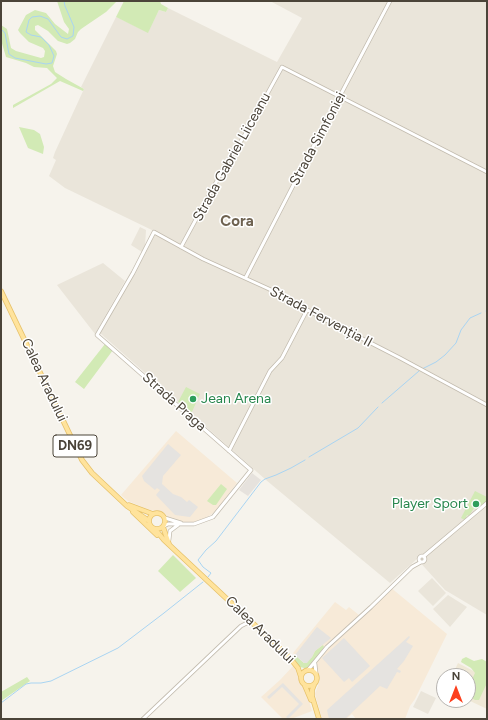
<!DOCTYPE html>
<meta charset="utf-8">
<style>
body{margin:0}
#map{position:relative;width:488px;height:720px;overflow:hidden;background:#f6f3ec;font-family:Figtree,sans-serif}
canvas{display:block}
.frame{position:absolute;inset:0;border:2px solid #4b4439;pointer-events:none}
.north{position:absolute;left:436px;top:668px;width:40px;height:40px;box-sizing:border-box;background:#fff;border:1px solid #b7b4b0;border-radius:50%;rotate:0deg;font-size:11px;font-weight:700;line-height:16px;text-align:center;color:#4b4439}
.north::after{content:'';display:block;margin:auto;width:14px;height:18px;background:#fc3f1d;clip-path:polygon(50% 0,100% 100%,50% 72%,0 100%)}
</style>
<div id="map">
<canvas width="488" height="720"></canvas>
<div class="frame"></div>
<div class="north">N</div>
</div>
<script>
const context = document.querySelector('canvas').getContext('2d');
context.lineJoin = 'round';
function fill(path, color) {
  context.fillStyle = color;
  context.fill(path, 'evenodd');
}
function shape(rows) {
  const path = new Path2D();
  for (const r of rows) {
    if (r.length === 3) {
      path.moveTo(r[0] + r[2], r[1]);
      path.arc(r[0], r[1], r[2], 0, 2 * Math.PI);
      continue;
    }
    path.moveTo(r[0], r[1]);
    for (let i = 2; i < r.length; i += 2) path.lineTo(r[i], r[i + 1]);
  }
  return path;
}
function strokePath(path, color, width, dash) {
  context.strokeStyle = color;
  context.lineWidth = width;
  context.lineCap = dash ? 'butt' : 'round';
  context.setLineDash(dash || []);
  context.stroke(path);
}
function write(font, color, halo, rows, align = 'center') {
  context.font = font + ' Figtree,sans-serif';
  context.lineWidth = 3;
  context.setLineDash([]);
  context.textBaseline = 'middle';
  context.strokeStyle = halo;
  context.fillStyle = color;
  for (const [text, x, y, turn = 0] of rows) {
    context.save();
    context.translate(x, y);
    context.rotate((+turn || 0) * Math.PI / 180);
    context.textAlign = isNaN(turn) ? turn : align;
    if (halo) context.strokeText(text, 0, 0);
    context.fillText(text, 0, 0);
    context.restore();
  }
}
fill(shape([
 [270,1,487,1,487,615,445,590,417,559,390,583,266,480,100,333,129,282,156,232,65,188,49,176,56,160,53,158,55,152,84,89,81,87,116,17,148,32,159,10,166,12,168,8,277,62,302,18],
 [140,227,146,230,145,246,142,252,131,245],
 [103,263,125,281,95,334,57,285],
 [432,578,446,593,433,606,418,591],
 [448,595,467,607,450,627,433,609],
 [421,691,436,698,428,714,413,707]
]), '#eae5da');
fill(shape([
 [176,431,237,483,216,511,206,518,194,522,183,522,168,517,163,512,150,510,128,501,121,495],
 [390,587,447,634,415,699,410,706,405,719,356,719,352,714,346,719,322,719,315,694,320,680,320,676,316,669,307,665,293,653,335,602,346,610,349,607,359,615],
 [293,666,299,673,300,683,306,690,312,711,291,719,283,719,261,697,280,680]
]), '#f7ead8');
fill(shape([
 [252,473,261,480,248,496,239,490]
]), '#e6e2dd');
fill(shape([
 [458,663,487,678,487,709,468,700,468,676,452,676]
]), '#efe8d6');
fill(shape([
 [57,1,117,1,106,12,81,29,78,32,75,39,70,43,67,44,58,41,48,31,38,25,35,26,35,30,56,51,57,54,53,66,55,72,66,79,84,89,83,91,60,81,13,108,13,105,51,84,57,78,47,68,34,67,26,63,6,57,1,40,1,25,7,29,11,48,16,51,41,58,44,57,45,51,43,48,29,42,20,33,18,30,26,15,35,10,46,13,55,24,68,34,69,29,64,22],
 [124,1,160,1,161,4,168,8,166,12,159,10,148,33,116,17],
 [19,127,34,130,40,134,44,147,43,154,28,148],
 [105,344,113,350,84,389,75,382],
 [186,387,200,394,191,414,178,402],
 [221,484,227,489,216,505,213,505,207,501],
 [475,491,487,497,487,501,476,510,474,508,469,516,467,515,465,520,461,518],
 [173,555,196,578,180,592,158,571],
 [323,645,324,647,308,668,304,668,300,667,292,657,295,655,304,663,312,657,315,651],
 [466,657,474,661,482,659,487,662,487,683,479,700,475,700,469,696,468,693,468,688,475,673,471,668,461,662,462,659],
 [27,677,30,681,1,701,1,692]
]), '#d2eab5');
fill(shape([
 [168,444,181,455,163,476,162,484,173,494,181,497,187,502,189,500,198,507,190,517,175,515,156,495,160,490,157,488,155,490,144,481,142,476],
 [317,627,331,638,315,651,312,657,307,663,304,663,295,655],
 [409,636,410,637,406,642,413,646,404,661,397,669,401,671,400,673,397,672,387,689,380,686,345,719,329,719,327,710],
 [344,638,370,666,352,682,349,678,344,682,322,658],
 [283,683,303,704,288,719,286,717,299,704,282,687,269,699,267,697]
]), '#e5e3e0');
strokePath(shape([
 [148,1,151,1],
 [1,29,5,33,9,54,15,58,46,64,52,63,54,56,49,45,41,37,31,35,26,32,29,20,32,17,40,16,48,19,61,37,67,39,73,36,74,27,65,6,64,1],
 [486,311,487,311],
 [422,369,436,362,445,355,456,343,461,330,470,318,481,313],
 [382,403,419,371],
 [309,457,358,428,378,407],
 [208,577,211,573,203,567,198,560,206,550,216,541,261,482,265,479,276,475,291,468,305,460],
 [1,703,26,684,31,683,41,683,51,681,118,648,164,613,203,582]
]), '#a9d4f2', 1);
const minor = shape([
 [181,247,226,164,243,138,282,67,487,172],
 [246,277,312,149,390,1],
 [229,451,270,371,282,358,307,310],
 [165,518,181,523],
 [164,526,168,524,194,524,213,517,251,470,97,335,133,273,154,232,203,259,269,289,324,319,400,358,487,405],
 [169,540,170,531,178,525],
 [422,559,3],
 [424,556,487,503],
 [315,664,316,673],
 [308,670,327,647,371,607,412,567,421,562],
 [143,719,241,626,247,623,253,624]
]);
const major = shape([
 [1,291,82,460,92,473,127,506,149,521],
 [129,505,153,514],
 [133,512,157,535],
 [157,521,8],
 [163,527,169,544],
 [155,529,164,540,290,658,298,668,301,677],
 [309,678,8],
 [314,685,312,690,312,696,319,719],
 [305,686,311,700]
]);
strokePath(minor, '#c2bbae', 4.5);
strokePath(major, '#e6c16a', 5.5);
strokePath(minor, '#fff', 3);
strokePath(major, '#ffe39c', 4);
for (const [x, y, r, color] of [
 [193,399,4,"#2e9e5b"],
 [476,504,4,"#2e9e5b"]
]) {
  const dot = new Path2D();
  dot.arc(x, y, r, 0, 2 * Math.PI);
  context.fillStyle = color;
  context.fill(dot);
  strokePath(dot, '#fff', 1.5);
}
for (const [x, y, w] of [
 [75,446,44]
]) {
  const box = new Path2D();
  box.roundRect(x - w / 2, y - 11, w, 22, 3);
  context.fillStyle = '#fff';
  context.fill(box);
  strokePath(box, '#4b4439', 1);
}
write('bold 13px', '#4b4439', null, [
 ["DN69",75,446]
]);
write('14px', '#4b4439', '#fff', [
 ["Strada Simfoniei",318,139,-62],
 ["Strada Gabriel Liiceanu",232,157,-61],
 ["Strada Fervenția II",321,317,28],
 ["Calea Aradului",44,380,65],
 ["Strada Praga",174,402,42],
 ["Calea Aradului",260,630,44]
]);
write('14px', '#27864d', '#fff', [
 ["Jean Arena",201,399],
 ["Player Sport",468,504,"right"]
], 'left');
write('bold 15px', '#6e6250', '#fff', [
 ["Cora",237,222]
]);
</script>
